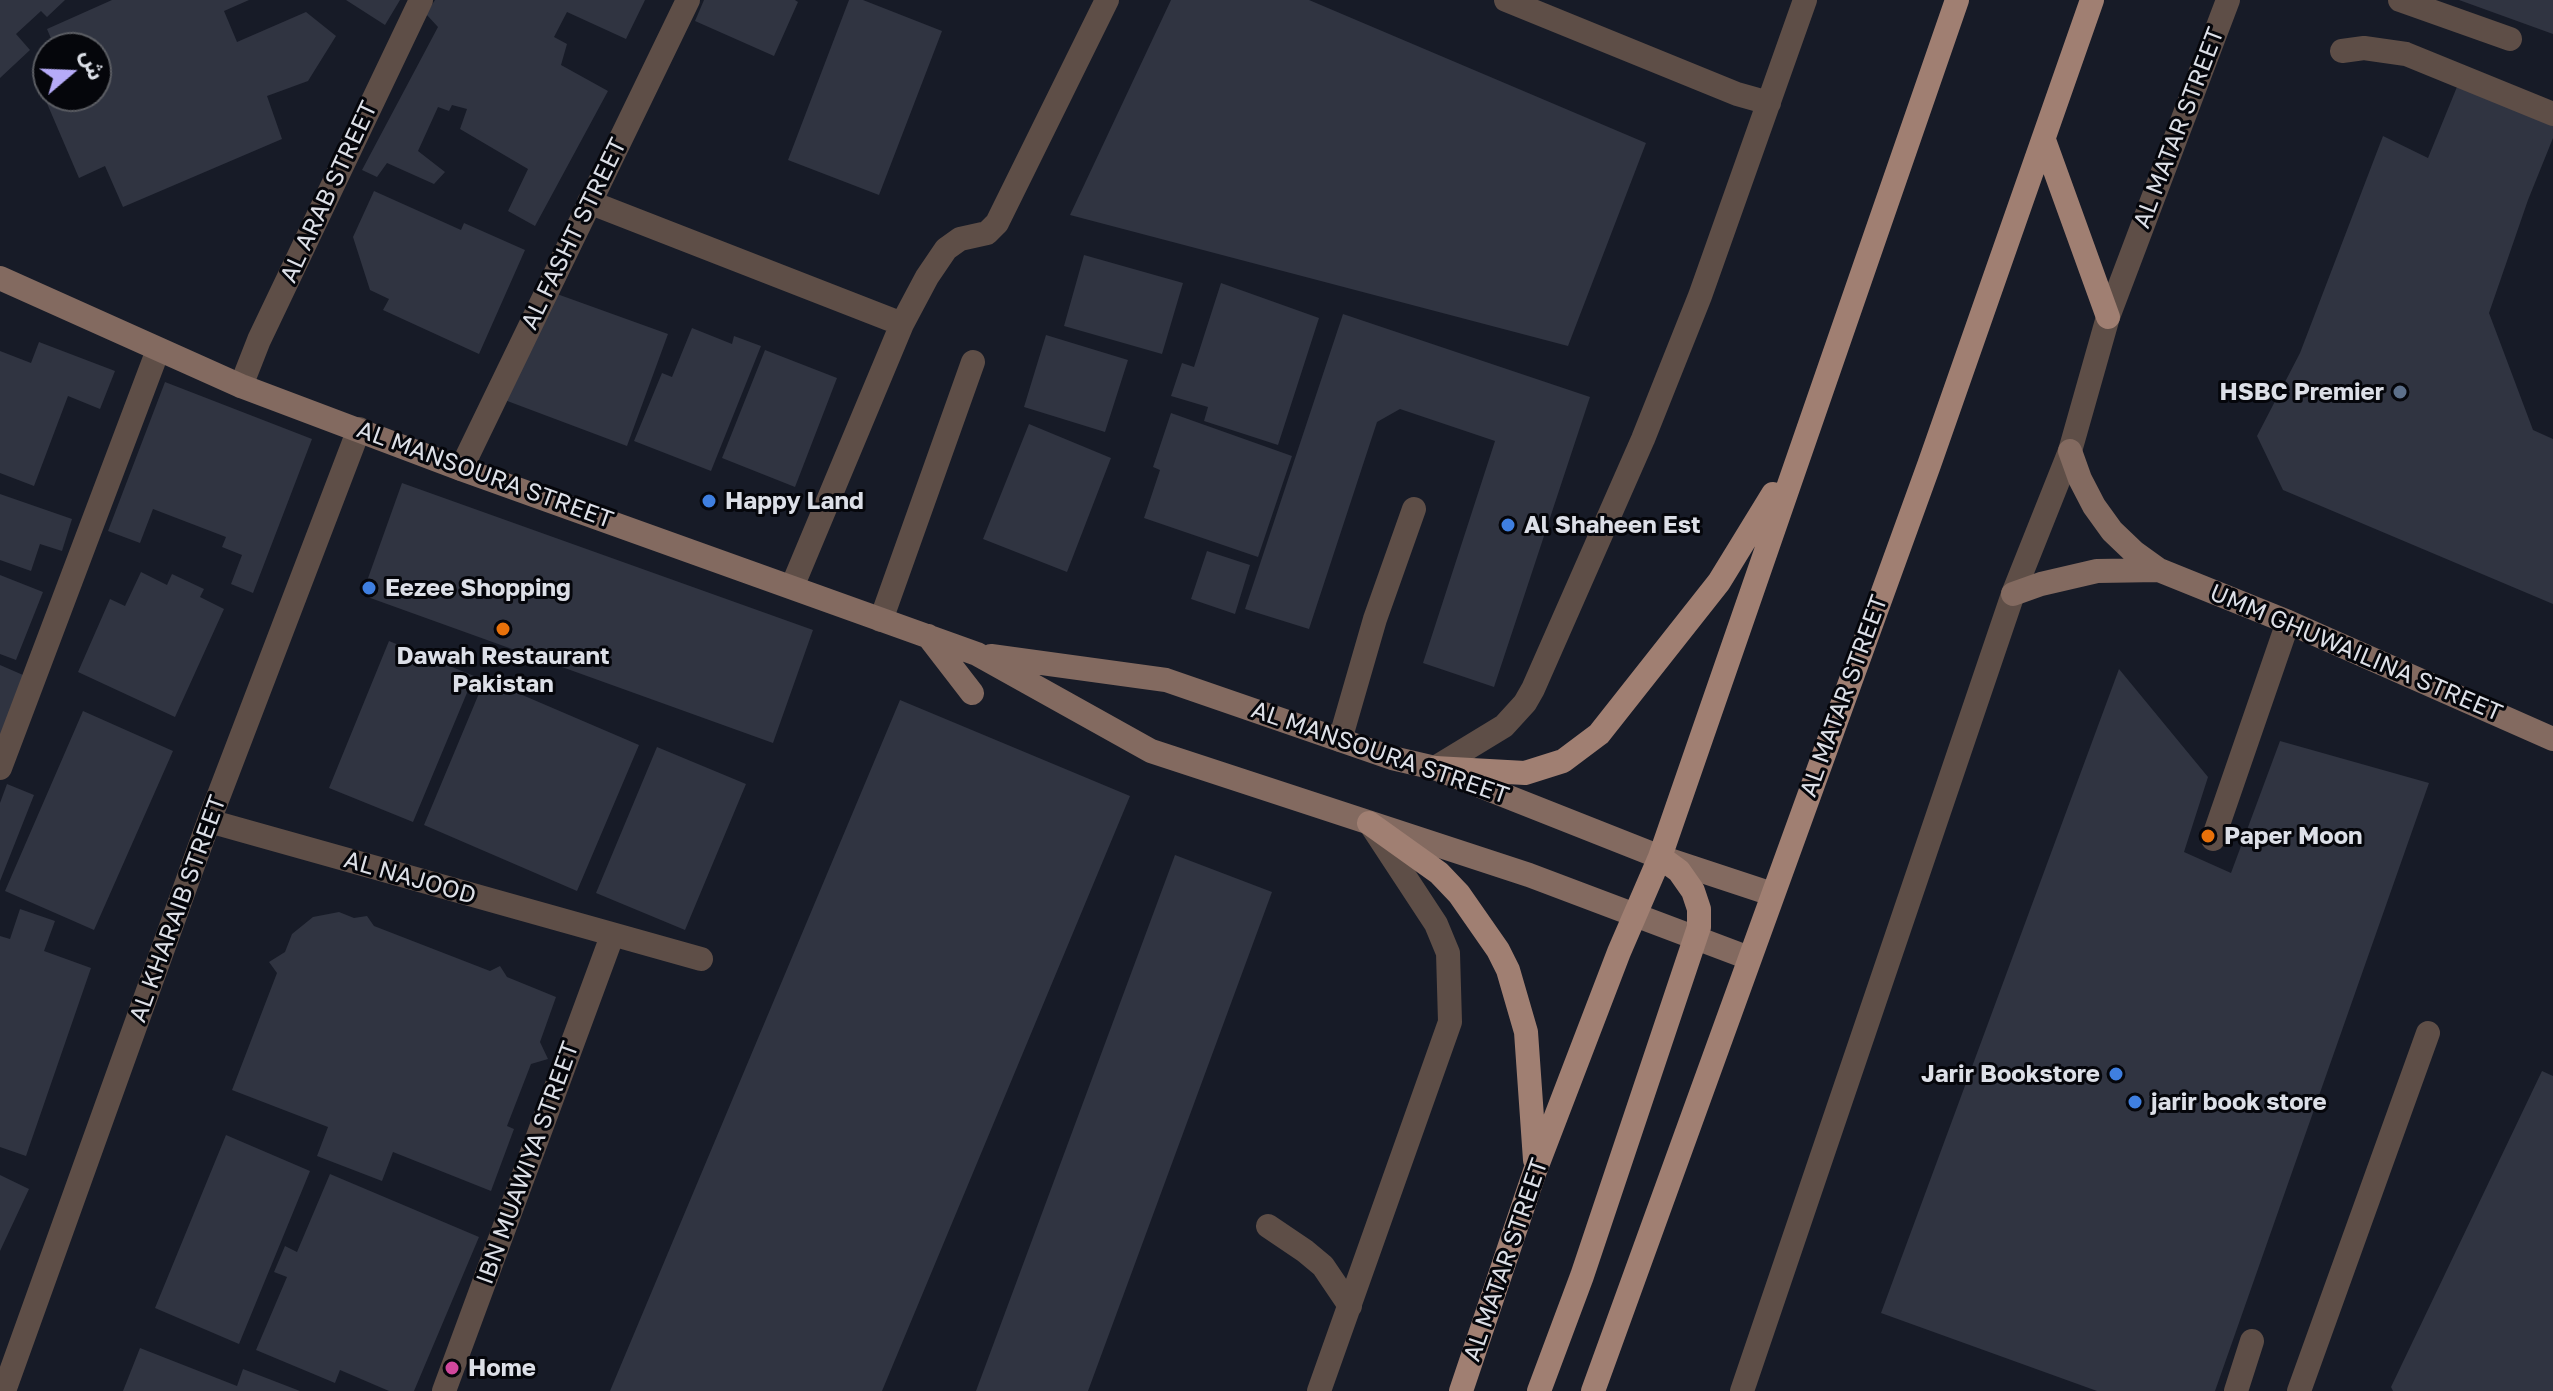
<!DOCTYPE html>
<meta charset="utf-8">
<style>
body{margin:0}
#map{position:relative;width:2553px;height:1391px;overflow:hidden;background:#171b27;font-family:"Golos Text","Noto Sans Arabic",sans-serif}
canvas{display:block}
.north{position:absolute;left:32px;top:32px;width:80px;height:80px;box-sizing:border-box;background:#05060b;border:2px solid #5b5d63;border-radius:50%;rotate:71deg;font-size:22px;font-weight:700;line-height:32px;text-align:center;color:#dcdfe7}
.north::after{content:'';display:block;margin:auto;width:28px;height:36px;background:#b6abf8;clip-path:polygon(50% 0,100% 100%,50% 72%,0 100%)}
</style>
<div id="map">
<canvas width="2553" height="1391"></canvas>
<div class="north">ش</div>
</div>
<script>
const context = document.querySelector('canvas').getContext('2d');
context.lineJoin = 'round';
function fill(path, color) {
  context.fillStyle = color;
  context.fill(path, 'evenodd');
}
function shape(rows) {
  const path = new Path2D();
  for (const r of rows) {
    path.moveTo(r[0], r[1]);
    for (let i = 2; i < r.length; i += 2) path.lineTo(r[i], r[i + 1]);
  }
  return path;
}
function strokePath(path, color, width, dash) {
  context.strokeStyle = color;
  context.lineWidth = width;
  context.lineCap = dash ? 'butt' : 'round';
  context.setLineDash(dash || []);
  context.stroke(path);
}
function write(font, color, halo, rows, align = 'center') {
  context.font = font + ' "Golos Text",sans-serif';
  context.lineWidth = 6;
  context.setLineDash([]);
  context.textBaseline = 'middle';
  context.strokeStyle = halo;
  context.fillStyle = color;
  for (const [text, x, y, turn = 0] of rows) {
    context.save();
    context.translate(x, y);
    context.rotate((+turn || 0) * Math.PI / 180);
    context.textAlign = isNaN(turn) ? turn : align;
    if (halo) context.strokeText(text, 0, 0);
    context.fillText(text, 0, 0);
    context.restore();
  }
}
fill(shape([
 [0,0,65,0,47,17,41,11,16,34,30,50,0,78],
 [112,0,249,0,224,11,237,42,306,12,336,36,308,81,267,96,282,139,123,207,105,166,79,178,43,94,48,92,48,96,96,96,96,48,55,48,47,29],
 [346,0,400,0,385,25],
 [435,0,645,0,626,39,567,12,554,37,567,44,561,65,608,91,535,226,508,211,528,169,460,129,467,109,452,105,449,111,438,107,418,151,445,172,434,184,387,163,377,177,362,170,438,27,426,14],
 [704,0,795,0,798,2,774,56,695,21],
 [849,0,863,0,942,31,879,195,788,160],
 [1171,0,1309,0,1646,143,1568,346,1070,215],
 [2459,0,2553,0,2553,34],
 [2461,77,2553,116,2553,138,2528,200,2489,313,2533,430,2553,439,2553,604,2283,490,2257,436,2300,353,2383,136,2428,158],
 [374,191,461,230,464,223,525,250,479,354,383,310,389,299,370,290,353,237],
 [1084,255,1183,283,1162,354,1064,326],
 [1221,283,1319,318,1278,445,1204,421,1208,407,1171,396,1182,363,1194,367],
 [557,294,668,334,627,446,502,399],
 [1343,314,1590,397,1494,687,1423,663,1495,441,1400,409,1377,422,1309,629,1245,609],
 [692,328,732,344,734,336,761,346,711,471,634,441,662,373,672,377],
 [1046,335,1128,360,1105,432,1024,407],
 [39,342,115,371,100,409,68,396,34,486,0,473,0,351,31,363],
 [765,350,837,378,795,487,722,458],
 [165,382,312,439,253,593,231,584,242,555,222,547,226,537,153,509,140,543,108,531],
 [1171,413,1292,456,1258,557,1144,518,1160,470,1153,467],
 [1029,424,1111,458,1067,572,983,539],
 [402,483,813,630,773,743,362,595],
 [0,494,72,519,62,551,40,544,31,571,0,560],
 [1207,551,1250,565,1235,614,1191,599],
 [141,572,167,585,172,574,204,589,200,597,224,609,175,717,78,672,110,599,125,606],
 [0,575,43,592,16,660,0,654],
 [389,641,474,676,413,822,329,788],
 [0,665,30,678,0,752],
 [2119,669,2208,777,2184,852,2231,873,2280,741,2429,783,2215,1391,2097,1391,1881,1313],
 [485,679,639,745,577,891,424,825],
 [900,700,1130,796,882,1391,610,1391],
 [83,711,173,751,94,930,5,891],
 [657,747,746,784,685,930,596,893],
 [7,784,34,795,0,881,0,803],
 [1175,855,1272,892,1088,1391,976,1391],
 [20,909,55,921,44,951,91,968,26,1156,0,1147,0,936,10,939],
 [339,912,354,918,367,916,374,926,490,971,500,966,507,977,556,997,540,1042,548,1059,531,1064,507,1126,514,1129,491,1191,393,1152,382,1181,317,1156,328,1127,232,1090,277,973,269,962,285,952,292,934,313,917],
 [2542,1071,2553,1076,2553,1391,2393,1391,2391,1387],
 [226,1135,310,1171,239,1344,155,1308],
 [330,1174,479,1237,414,1391,389,1391,340,1370,335,1383,256,1350,287,1277,274,1272,285,1246,297,1252],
 [0,1175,29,1189,0,1251],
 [140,1348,237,1386,243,1369,300,1391,123,1391]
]), '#303441');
strokePath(shape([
 [2400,0,2510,39],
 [2342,51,2364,48,2406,54,2553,114],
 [589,202,902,324],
 [792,587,902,324,927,277,946,249,960,239,987,233,997,223,1107,0],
 [881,620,973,362],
 [1340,740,1375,619,1414,509],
 [2213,839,2288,622],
 [2236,1391,2252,1341],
 [2299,1391,2428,1033]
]), '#5e4e47', 24);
strokePath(shape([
 [1506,0,1737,94,1769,103],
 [241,386,259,340,421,0],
 [461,469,688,0],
 [0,768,158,350],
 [1435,768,1504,726,1525,703,1533,689,1643,439,1700,296,1805,0],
 [209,821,701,959],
 [1268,1226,1305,1251,1323,1266,1350,1306],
 [4,1391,209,821,359,429],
 [444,1391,612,936],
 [1319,1391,1450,1022,1448,953,1436,924,1371,825],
 [1742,1391,2013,594,2070,451,2108,317,2228,0]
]), '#5e4e47', 24);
strokePath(shape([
 [0,278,241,386,461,469,977,654,1151,751,1529,875,1749,958],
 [2070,451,2080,479,2094,506,2112,531,2134,552,2159,570,2288,622,2553,739],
 [2013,594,2041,584,2097,571,2159,570],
 [928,636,972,693],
 [991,656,1166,680,1392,758,1435,768,1660,857,1772,894]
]), '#836a60', 24);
strokePath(shape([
 [2044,140,2108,317],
 [1435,768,1525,773,1563,761,1599,734,1719,582,1773,494],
 [1369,823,1439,873,1459,894,1498,950,1508,970,1526,1032,1535,1160],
 [1461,1391,1535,1171,1619,952,1660,857,1957,0],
 [1539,1391,1582,1276,1699,927,1699,909,1693,891,1679,871,1660,857],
 [1593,1391,1929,465,2092,0]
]), '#a07f72', 24);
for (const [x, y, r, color] of [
 [2400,392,8,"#5c6f8a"],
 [709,501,8,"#3f7fe0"],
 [1508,525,8,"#3f7fe0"],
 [369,588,8,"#3f7fe0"],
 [503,629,8,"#e8710a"],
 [2208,836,8,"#e8710a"],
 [2116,1074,8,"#3f7fe0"],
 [2135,1102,8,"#3f7fe0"],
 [452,1368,8,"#d1479c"]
]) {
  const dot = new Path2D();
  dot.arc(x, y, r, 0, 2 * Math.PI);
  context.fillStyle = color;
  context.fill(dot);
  strokePath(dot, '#05060b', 3);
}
write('24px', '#dcdfe7', '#05060b', [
 ["AL MATAR STREET",2179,128,-69],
 ["AL ARAB STREET",329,192,-65],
 ["AL FASHT STREET",574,234,-64],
 ["AL MANSOURA STREET",485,475,20],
 ["UMM GHUWAILINA STREET",2356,653,23],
 ["AL MATAR STREET",1844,696,-70],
 ["AL MANSOURA STREET",1380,753,19],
 ["AL NAJOOD",410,878,16],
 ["AL KHARAIB STREET",178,909,-70],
 ["IBN MUAWIYA STREET",528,1163,-70],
 ["AL MATAR STREET",1506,1260,-71]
]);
write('bold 24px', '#dcdfe7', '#05060b', [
 ["HSBC Premier",2384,392,"right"],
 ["Happy Land",725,501],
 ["Al Shaheen Est",1524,525],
 ["Eezee Shopping",385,588],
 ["Dawah Restaurant",503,656,"center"],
 ["Pakistan",503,684,"center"],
 ["Paper Moon",2224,836],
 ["Jarir Bookstore",2100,1074,"right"],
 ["jarir book store",2151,1102],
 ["Home",468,1368]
], 'left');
</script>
